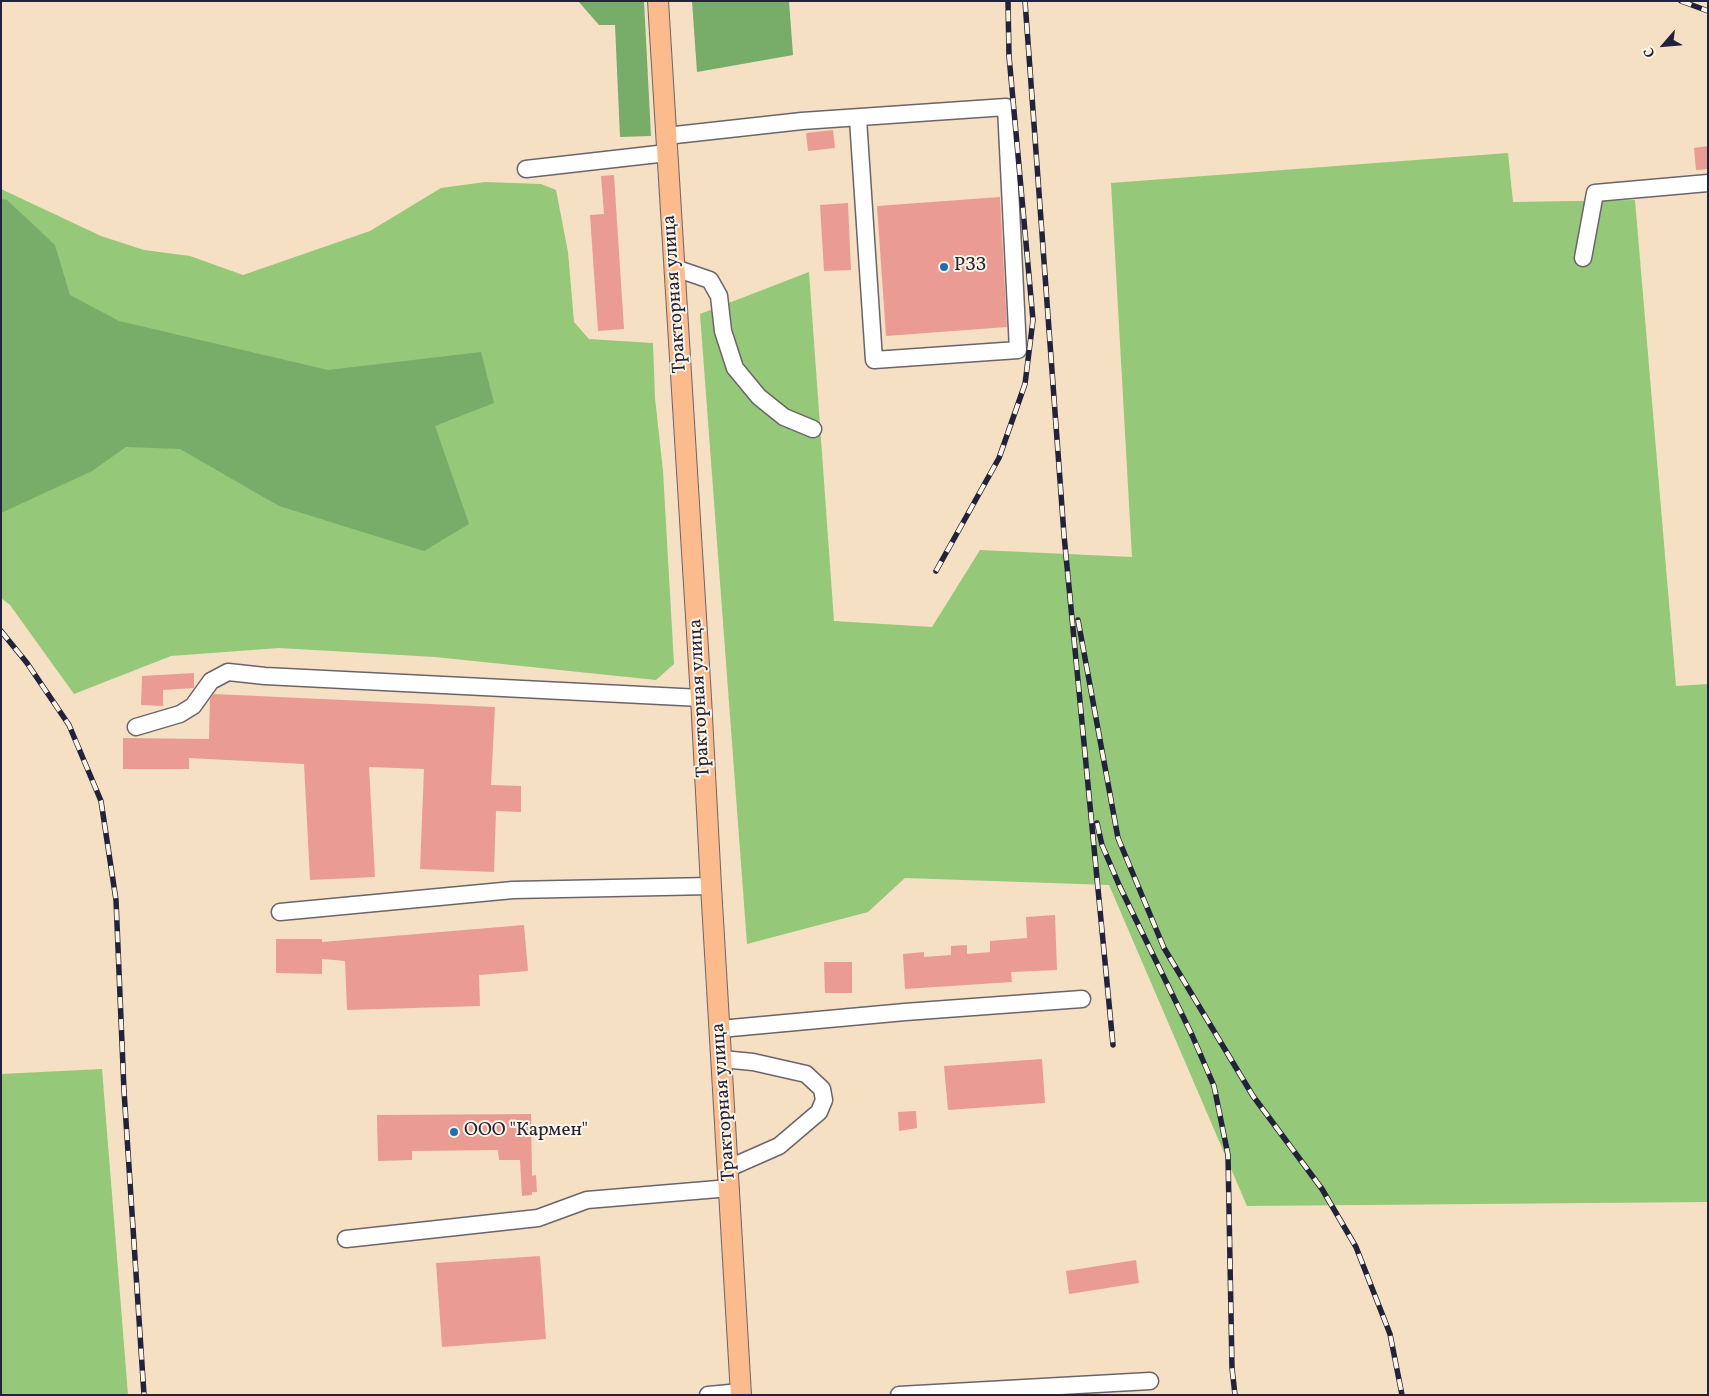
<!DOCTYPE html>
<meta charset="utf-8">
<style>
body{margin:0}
#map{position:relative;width:1709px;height:1396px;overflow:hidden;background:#f5e0c3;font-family:Vollkorn,serif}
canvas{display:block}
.frame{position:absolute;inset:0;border:2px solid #22223b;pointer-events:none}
.north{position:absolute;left:1639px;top:20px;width:50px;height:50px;-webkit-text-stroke:4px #fcf5e5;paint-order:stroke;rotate:243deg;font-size:14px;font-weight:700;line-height:20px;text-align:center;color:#22223b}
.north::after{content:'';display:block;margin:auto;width:18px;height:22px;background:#22223b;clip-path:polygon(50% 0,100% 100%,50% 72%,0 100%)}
</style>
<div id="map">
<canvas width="1709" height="1396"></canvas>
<div class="frame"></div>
<div class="north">С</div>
</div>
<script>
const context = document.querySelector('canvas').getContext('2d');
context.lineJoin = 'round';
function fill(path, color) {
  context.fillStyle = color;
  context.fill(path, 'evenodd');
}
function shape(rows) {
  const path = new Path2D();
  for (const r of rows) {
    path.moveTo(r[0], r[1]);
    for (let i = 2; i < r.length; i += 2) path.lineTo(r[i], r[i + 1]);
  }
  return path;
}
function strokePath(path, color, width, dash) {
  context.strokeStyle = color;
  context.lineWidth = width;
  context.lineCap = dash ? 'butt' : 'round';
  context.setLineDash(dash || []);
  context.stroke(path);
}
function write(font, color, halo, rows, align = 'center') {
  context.font = font + ' Vollkorn,serif';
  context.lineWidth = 4;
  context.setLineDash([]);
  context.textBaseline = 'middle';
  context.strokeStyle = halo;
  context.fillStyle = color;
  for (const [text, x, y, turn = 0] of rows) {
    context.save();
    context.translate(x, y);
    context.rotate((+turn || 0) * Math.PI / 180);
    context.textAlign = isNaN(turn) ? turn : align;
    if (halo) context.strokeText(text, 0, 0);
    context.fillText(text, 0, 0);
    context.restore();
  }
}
fill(shape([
 [1508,153,1513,202,1635,200,1676,686,1708,684,1708,1202,1247,1206,1109,885,905,878,868,912,747,944,700,314,809,272,834,621,932,627,980,550,1132,557,1111,183],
 [485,182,541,184,556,190,568,252,574,322,589,339,653,343,655,398,663,471,674,664,656,680,435,657,279,648,171,656,74,694,10,605,1,598,1,189,101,236,144,250,190,256,243,275,370,231,441,188],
 [102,1069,128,1395,1,1395,1,1074]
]), '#95c879');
fill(shape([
 [578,1,644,1,651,136,620,137,615,25,599,25],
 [692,1,789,1,793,55,697,72],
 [1,199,7,200,55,245,70,295,119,321,328,370,481,352,494,403,435,426,469,524,424,551,279,506,180,449,126,447,92,471,1,513]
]), '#78ac69');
fill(shape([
 [833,130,835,148,808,151,806,133],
 [1708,146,1708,169,1696,170,1694,148],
 [614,175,624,329,598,331,590,215,604,214,601,176],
 [1000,197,1007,327,886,336,877,206],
 [848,203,851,270,824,271,820,205],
 [194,673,194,688,163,690,163,706,141,705,142,676],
 [214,694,495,707,491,785,521,786,521,812,496,811,494,872,420,869,424,769,369,767,375,877,310,880,304,764,189,758,189,769,123,769,123,738,209,739,210,699],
 [1055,915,1057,970,1011,972,1012,982,905,989,903,954,924,952,924,957,951,955,951,946,967,945,967,954,990,952,990,941,1027,938,1026,917],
 [524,925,528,971,479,975,480,1006,347,1010,345,961,322,959,322,974,276,973,276,939,322,939,322,942],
 [824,962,852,962,852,993,825,993],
 [1042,1059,1045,1103,948,1110,944,1066],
 [916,1111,917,1128,899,1131,898,1112],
 [531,1114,532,1176,536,1175,537,1192,532,1192,532,1195,522,1196,520,1160,499,1160,498,1150,412,1151,412,1160,378,1161,377,1115],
 [540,1256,546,1339,442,1347,436,1263],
 [1136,1260,1139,1283,1069,1294,1066,1271]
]), '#ea9c93');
const minor = shape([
 [666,136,802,121,1006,107,1018,350,874,360,858,119],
 [526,169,667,153],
 [1583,258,1595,193,1708,183],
 [675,268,710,280,719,296,723,331,735,368,759,397,784,417,813,429],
 [136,727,180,714,193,706,211,681,228,672,265,676,701,698],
 [280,912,513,890,711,886],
 [720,1029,905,1012,1082,999],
 [722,1059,753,1062,806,1074,822,1089,824,1100,819,1112,779,1146,729,1168],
 [346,1239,538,1218,587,1200,730,1188],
 [708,1395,741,1392],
 [899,1395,1150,1381]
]);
const major = shape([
 [658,1,701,698,711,886,741,1395]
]);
strokePath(minor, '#6c646b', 19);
strokePath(major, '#6c646b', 22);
strokePath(minor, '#fff', 16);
strokePath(major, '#fbbb8c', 20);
const rail = shape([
 [1025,1,1064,535,1113,1045],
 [1681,1,1708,11],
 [936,571,999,458,1025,384,1033,320,1009,56,1008,1],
 [1078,620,1118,838,1164,948,1253,1096,1322,1189,1356,1247,1390,1334,1402,1395],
 [1,631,27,663,69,725,101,801,116,900,124,1091,144,1395],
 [1097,823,1102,845,1120,887,1192,1035,1214,1086,1228,1155,1232,1368,1235,1395]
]);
strokePath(rail, '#22223b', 5.5);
strokePath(rail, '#fcf5e5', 4, [11]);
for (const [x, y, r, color] of [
 [944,267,5,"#1f6fb2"],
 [454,1132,5,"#1f6fb2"]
]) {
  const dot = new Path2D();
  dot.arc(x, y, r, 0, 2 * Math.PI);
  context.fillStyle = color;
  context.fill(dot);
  strokePath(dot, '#fcf5e5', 2);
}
write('19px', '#22223b', '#fcf5e5', [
 ["РЗЗ",954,267],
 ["ООО \"Кармен\"",464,1132]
], 'left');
write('19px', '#22223b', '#fcf5e5', [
 ["Тракторная улица",676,294,-94],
 ["Тракторная улица",701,698,-93],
 ["Тракторная улица",725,1102,-94]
]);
</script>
